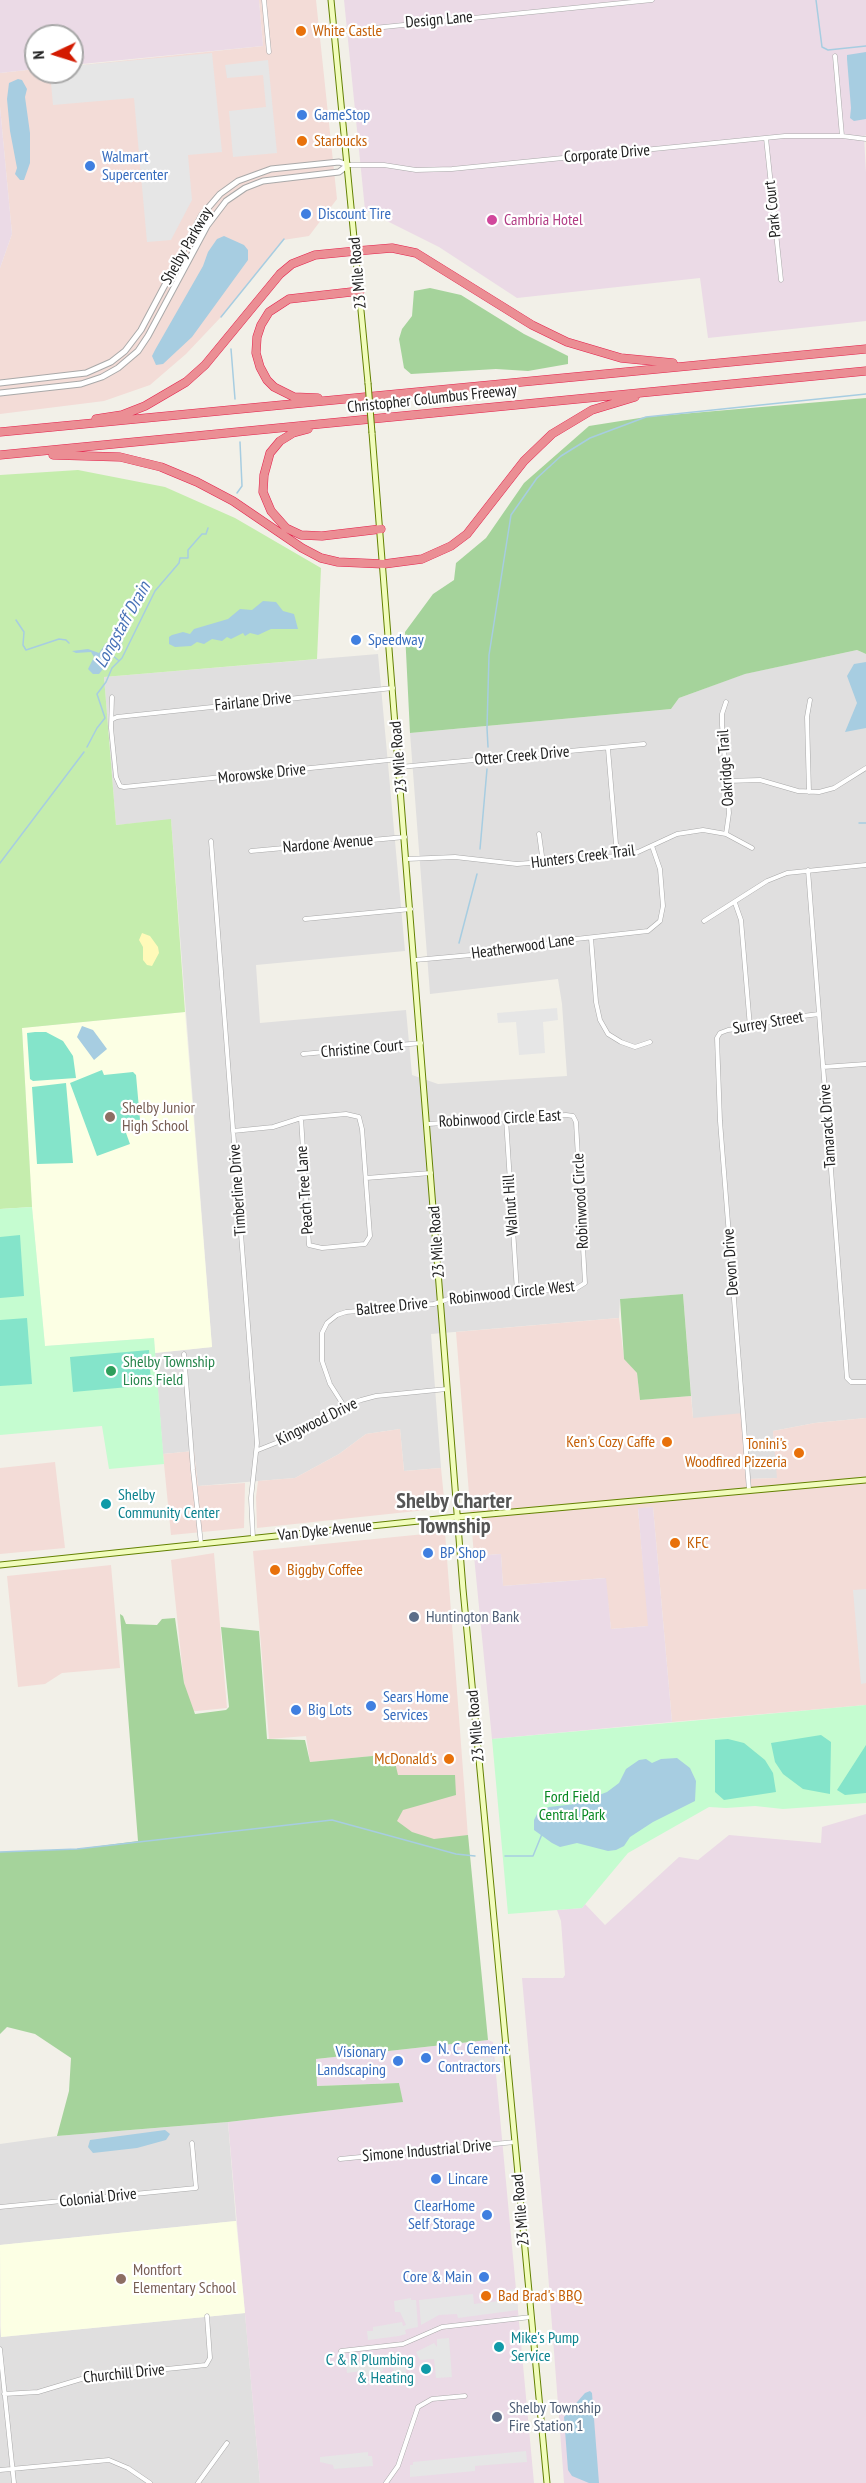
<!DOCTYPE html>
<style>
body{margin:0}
#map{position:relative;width:866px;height:2483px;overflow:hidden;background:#f2f0e8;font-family:"PT Sans Narrow",sans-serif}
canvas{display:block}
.north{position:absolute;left:24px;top:24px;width:60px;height:60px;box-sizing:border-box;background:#fff;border:2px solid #a7a7a7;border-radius:50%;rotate:266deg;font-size:16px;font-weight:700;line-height:24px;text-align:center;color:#222}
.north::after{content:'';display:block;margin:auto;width:21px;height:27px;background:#d31a00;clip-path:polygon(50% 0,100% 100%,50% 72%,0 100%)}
</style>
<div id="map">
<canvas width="866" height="2483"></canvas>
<div class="north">N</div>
</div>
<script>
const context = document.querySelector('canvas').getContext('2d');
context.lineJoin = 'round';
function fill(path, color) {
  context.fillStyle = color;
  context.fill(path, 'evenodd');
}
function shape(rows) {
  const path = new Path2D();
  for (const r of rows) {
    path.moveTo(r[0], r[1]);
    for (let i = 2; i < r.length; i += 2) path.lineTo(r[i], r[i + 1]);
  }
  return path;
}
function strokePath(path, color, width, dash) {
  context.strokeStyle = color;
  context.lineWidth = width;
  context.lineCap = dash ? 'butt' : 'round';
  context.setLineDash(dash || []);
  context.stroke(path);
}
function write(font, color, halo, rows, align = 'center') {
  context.font = font + ' "PT Sans Narrow",sans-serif';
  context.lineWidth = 4.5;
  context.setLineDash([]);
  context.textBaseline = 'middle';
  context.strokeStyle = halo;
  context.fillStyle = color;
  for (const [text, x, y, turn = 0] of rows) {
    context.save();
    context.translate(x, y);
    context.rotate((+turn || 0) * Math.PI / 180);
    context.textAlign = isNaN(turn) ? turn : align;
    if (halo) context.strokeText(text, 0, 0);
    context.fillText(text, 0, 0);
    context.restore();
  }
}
fill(shape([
 [857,650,866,654,866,1418,815,1423,773,1431,778,1478,748,1479,693,1418,683,1294,620,1299,619,1318,431,1334,441,1468,404,1471,400,1429,366,1434,339,1454,295,1478,198,1486,194,1451,163,1454,155,1353,212,1347,171,820,116,825,104,677,378,654,405,951,256,965,260,1023,406,1010,412,1075,438,1084,567,1076,562,1004,558,979,430,994,410,733,671,709,679,698,744,674],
 [228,2122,236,2221,0,2245,0,2144,57,2136],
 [245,2313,260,2483,0,2483,0,2326,1,2337]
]), '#e0dfdf');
fill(shape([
 [259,0,316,0,337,199,309,236,283,240,221,317,186,354,150,385,104,401,0,414,0,268,12,234,0,107,0,73,36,69,36,72,72,72,72,66,263,46],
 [619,1318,624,1358,637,1373,640,1400,691,1396,693,1418,743,1413,748,1479,777,1478,773,1431,815,1423,866,1418,866,1705,672,1722,653,1507,638,1509,649,1626,611,1629,605,1578,503,1586,501,1554,474,1556,456,1332],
 [400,1429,404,1471,441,1468,445,1508,257,1528,256,1497,258,1481,295,1478,339,1454,366,1434],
 [194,1451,198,1486,245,1483,244,1528,171,1535,163,1454],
 [55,1462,65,1548,0,1554,0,1468],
 [445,1532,469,1850,390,1830,395,1779,393,1754,310,1762,306,1736,269,1739,253,1551],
 [214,1553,227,1708,187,1712,171,1560],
 [111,1565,120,1668,62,1673,45,1684,18,1687,7,1576]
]), '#f3dcd7');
fill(shape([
 [0,0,259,0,263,46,72,65,72,36,36,36,36,69,0,73],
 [344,0,866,0,866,135,864,136,866,173,866,321,708,338,700,278,517,298,439,247,365,210],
 [0,107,12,234,0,268],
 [653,1507,672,1722,492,1739,474,1556,501,1554,503,1586,606,1578,611,1629,648,1626,638,1508],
 [866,1814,866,2483,564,2483,546,2247,522,1978,563,1978,565,1975,561,1921,557,1910,582,1908,585,1904,605,1925,679,1857,698,1860,729,1835,821,1843,822,1827],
 [488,2040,493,2042,534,2483,260,2483,228,2122,402,2102,399,2083,317,2086,316,2059]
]), '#ebdae6');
fill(shape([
 [185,1012,212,1347,155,1353,154,1338,45,1346,32,1207,22,1028],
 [236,2221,245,2313,1,2337,0,2245]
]), '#fcffe4');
fill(shape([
 [78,470,165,487,235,518,321,568,317,659,104,677,116,825,171,819,185,1012,22,1028,32,1207,0,1209,0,475]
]), '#c5edad');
fill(shape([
 [430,288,461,295,524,334,568,356,568,364,528,371,496,369,411,374,404,368,399,339,402,329,412,316,414,291],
 [866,398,866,654,857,650,745,674,679,698,671,709,410,733,405,632,433,594,454,580,456,563,486,538,524,483,589,426,646,417],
 [683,1294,691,1396,640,1400,637,1373,624,1359,620,1299],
 [120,1614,123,1616,126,1624,157,1625,162,1619,175,1618,184,1683,195,1714,226,1710,229,1707,221,1627,259,1631,267,1739,305,1740,310,1762,393,1754,398,1775,455,1775,456,1795,403,1810,397,1821,412,1832,434,1839,468,1835,488,2040,316,2059,317,2086,399,2083,403,2102,228,2122,57,2136,69,2091,71,2058,35,2034,7,2027,0,2034,0,1852,77,1849,138,1841]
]), '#a5d39b');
fill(shape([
 [142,933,150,936,158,947,159,953,152,966,147,965,143,960,143,947,139,940]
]), '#fffab9');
fill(shape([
 [32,1207,45,1346,154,1338,164,1464,109,1469,102,1426,0,1435,0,1209],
 [866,1705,866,1803,783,1809,755,1806,726,1808,709,1807,628,1853,582,1908,508,1914,492,1739]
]), '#c5fcd0');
fill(shape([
 [35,1032,46,1032,63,1041,73,1056,76,1078,33,1081,30,1079,27,1033],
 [102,1070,104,1075,133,1072,136,1075,140,1120,121,1119,130,1144,97,1156,70,1083],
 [66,1083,73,1163,37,1164,32,1087],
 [20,1235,24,1296,0,1298,0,1237],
 [27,1318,32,1384,0,1386,0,1320],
 [149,1350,151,1385,73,1392,70,1357],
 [821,1735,831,1742,830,1794,803,1789,783,1774,775,1762,771,1743],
 [728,1739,744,1743,765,1760,773,1773,776,1792,724,1800,715,1792,715,1740],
 [866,1745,866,1793,845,1795,837,1790]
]), '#84e4ca');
fill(shape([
 [212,53,222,152,188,155,192,200,171,240,147,242,134,98,53,105,50,72,72,72,72,66],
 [268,60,277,153,233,157,229,111,266,107,263,75,227,78,225,65],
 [557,1008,558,1020,543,1022,545,1053,519,1055,516,1022,498,1023,497,1013],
 [866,1589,866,1683,861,1684,853,1590],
 [479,2047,480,2058,493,2057,495,2070,471,2074,470,2048],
 [516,2289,518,2310,458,2318,457,2314,439,2315,421,2325,419,2300,473,2294,474,2304,508,2300,508,2290],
 [411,2298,411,2300,416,2300,418,2327,408,2329,405,2330,406,2334,399,2336,368,2340,367,2331,373,2331,373,2327,402,2322,403,2326,406,2325,400,2312,395,2312,394,2301],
 [449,2338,452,2377,436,2378,434,2359,420,2360,416,2352,434,2343,437,2347,437,2339],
 [405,2358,407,2385,395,2386,393,2367,383,2368,383,2371,379,2372,379,2374,361,2376,361,2371,347,2373,346,2363,391,2359,392,2363,394,2359],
 [526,2451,527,2462,475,2466,475,2471,410,2477,410,2465,413,2465,413,2462],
 [368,2452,368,2456,372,2456,373,2466,334,2469,333,2465,320,2462,320,2457]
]), '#e6e6e6');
fill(shape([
 [866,52,866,119,854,121,850,118,851,108,847,59,847,55],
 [18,79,22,80,27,89,25,97,30,133,30,163,24,180,20,180,15,174,17,168,10,131,7,99,9,83],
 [224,236,244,245,248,250,248,260,192,337,163,364,156,365,152,356,155,350,203,266,208,252,217,239],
 [263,601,276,602,283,611,294,614,298,629,271,629,258,635,250,633,245,636,243,633,231,639,227,637,222,641,212,639,204,644,197,642,191,646,175,647,169,644,169,637,172,635,183,632,190,634,194,629,228,619,240,609,252,610],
 [118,637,123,639,122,644,99,674,93,674,88,669,94,657,91,652,76,653,72,651,88,649,99,653,106,643],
 [866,662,866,728,845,732,857,703,847,676,854,664],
 [82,1026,93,1030,107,1049,94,1060,77,1037],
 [677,1758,690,1768,696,1781,695,1801,653,1822,630,1837,624,1846,616,1850,608,1851,577,1843,560,1847,552,1843,534,1830,534,1820,538,1812,549,1807,575,1804,607,1792,619,1783,626,1769,639,1760,646,1759,652,1763,661,1759],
 [165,2130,170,2134,166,2140,137,2148,93,2153,88,2147,90,2140],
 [590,2391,592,2393,599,2483,589,2483,572,2476,568,2470,564,2417,585,2393]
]), '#a7cde1');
strokePath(shape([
 [816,0,822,47,828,50,866,46],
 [221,317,284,239],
 [231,349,235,399],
 [237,493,242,486,240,442],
 [16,620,24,632,23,645,26,650,59,639,66,640,69,643],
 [112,655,118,660],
 [87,747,97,728,105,718,97,694,106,682,112,668,122,658,155,591,179,563,180,558,188,558,188,550,202,534,206,534,208,528],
 [488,747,487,728,489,655,511,515,537,478,561,456,590,438,646,417,866,394],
 [859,823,866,823],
 [480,849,487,769],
 [0,863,84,752],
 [459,943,477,874],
 [0,1852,77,1849,332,1820,456,1854,475,1856],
 [505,1856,533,1856,542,1834]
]), '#a7cde1', 1.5);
const minor = shape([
 [264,0,269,52],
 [334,32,652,0],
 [835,56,842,136],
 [766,138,781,280],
 [348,165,384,165,416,170,452,169,785,136,842,136,866,139],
 [112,697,111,728,116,777,120,786,124,787,399,759],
 [113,719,117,717,393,688],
 [608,749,617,856],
 [400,767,644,744],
 [727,781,760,780,798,791,819,792,834,788,866,768],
 [809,792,807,717,810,700],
 [539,834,543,863],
 [726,834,729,813,722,725,722,714,726,702],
 [211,841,257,1443,251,1498,253,1538],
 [251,851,405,837],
 [407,859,455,857,517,864,617,856,638,852,677,834,703,830,726,834,752,848],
 [808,870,847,1378,851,1382,866,1382],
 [735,903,741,920,750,1027],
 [305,919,411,909],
 [704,921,767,881,787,873,866,865],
 [591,938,596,1002,600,1020,608,1034,621,1042,635,1047,650,1042],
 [415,960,516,951,558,941,648,931,660,921,663,906,660,869,652,846],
 [303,1054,421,1043],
 [823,1067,866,1064],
 [506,1119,517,1292],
 [233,1131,273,1127,301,1118,346,1114,359,1117,362,1129,370,1236,365,1244,322,1248,309,1245,301,1118],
 [366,1178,431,1173],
 [184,1354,193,1470,201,1544],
 [344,1406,330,1384,322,1361,322,1333,327,1323,337,1315,346,1312,434,1304,451,1298,577,1288,585,1283,576,1122,573,1116,566,1115,428,1124],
 [258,1450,301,1433,344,1406,361,1400,376,1396,447,1389],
 [749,1490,720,1121,717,1038,720,1033,728,1030,750,1027,787,1018,819,1014],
 [340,2159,515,2142],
 [0,2207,196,2188,192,2143],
 [0,2349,14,2483],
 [341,2351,403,2344,442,2327,531,2317],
 [4,2394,38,2392,88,2377,206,2365,210,2358,207,2316],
 [0,2470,109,2460,128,2468,150,2483],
 [198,2483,227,2443],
 [386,2483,398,2466,418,2407,432,2399,465,2396]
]);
const tertiary = shape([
 [0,383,86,373,111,362,125,351,141,330,202,215,220,194,238,181,271,169,339,162,348,165],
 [0,393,81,384,102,377,118,368,138,351,148,336,207,226,226,201,245,188,263,181,339,172,348,165]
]);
const secondary = shape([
 [331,0,368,383],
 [372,433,463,1589,547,2483],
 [0,1565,457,1517,866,1480]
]);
const motorway = shape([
 [318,398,294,397,274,387,267,380,260,367,256,353,257,337,261,325,269,312,289,299,360,291],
 [96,419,122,415,145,406,186,382,205,365,280,274,292,264,315,255,356,251,392,248,416,253,532,325,567,342,621,358,673,363],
 [308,429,293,433,280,441,270,453,264,475,263,492,271,511,286,528,301,535,322,536,381,529],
 [0,432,866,349],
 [0,455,866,371],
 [53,455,120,457,161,467,197,482,233,501,302,548,321,558,338,562,384,564,422,559,451,546,467,534,524,461,552,434,592,410,635,397]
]);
strokePath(minor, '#a9a9a9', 5);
strokePath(tertiary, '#a9a9a9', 7);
strokePath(secondary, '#638100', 7);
strokePath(motorway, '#e3224c', 9);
strokePath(minor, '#fff', 4);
strokePath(tertiary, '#fff', 5);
strokePath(secondary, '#f1fcbc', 5);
strokePath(motorway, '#eb8e94', 8);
const secondaryBridge = shape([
 [368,383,372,433]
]);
strokePath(secondaryBridge, '#638100', 7, []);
strokePath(secondaryBridge, '#f1fcbc', 5);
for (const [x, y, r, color] of [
 [301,31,6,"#e8710a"],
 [302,115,6,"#3f7fe0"],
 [302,141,6,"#e8710a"],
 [90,166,6,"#3f7fe0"],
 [306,214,6,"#3f7fe0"],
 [492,220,6,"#d1479c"],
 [356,640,6,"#3f7fe0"],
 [110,1117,6,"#8d6e63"],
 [111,1371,6,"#2e9e5b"],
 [667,1442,6,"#e8710a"],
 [799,1453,6,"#e8710a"],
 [106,1504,6,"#0f9aa8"],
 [675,1543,6,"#e8710a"],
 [428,1553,6,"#3f7fe0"],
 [275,1570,6,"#e8710a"],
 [414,1617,6,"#5c6f8a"],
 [371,1706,6,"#3f7fe0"],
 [296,1710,6,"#3f7fe0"],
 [449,1759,6,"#e8710a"],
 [426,2058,6,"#3f7fe0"],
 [398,2061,6,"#3f7fe0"],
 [436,2179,6,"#3f7fe0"],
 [487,2215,6,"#3f7fe0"],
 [484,2277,6,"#3f7fe0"],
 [121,2279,6,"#8d6e63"],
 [486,2296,6,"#e8710a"],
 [499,2347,6,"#0f9aa8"],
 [426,2369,6,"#0f9aa8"],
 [497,2417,6,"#5c6f8a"]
]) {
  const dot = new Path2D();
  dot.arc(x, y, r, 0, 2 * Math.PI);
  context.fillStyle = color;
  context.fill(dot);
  strokePath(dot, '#fff', 2);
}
write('16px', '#222', '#fff', [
 ["Design Lane",439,20,-5],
 ["Corporate Drive",607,154,-5],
 ["Park Court",773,209,-96],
 ["Shelby Parkway",187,246,-60],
 ["23 Mile Road",358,273,-95],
 ["Christopher Columbus Freeway",432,399,-6],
 ["Fairlane Drive",253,702,-6],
 ["Otter Creek Drive",522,756,-5],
 ["23 Mile Road",399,757,-95],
 ["Oakridge Trail",726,768,-94],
 ["Morowske Drive",262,774,-6],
 ["Nardone Avenue",328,844,-5],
 ["Hunters Creek Trail",583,857,-7],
 ["Heatherwood Lane",523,947,-8],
 ["Surrey Street",768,1023,-10],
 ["Christine Court",362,1049,-5],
 ["Robinwood Circle East",500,1119,-3],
 ["Tamarack Drive",828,1126,-94],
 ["Timberline Drive",238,1190,-94],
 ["Peach Tree Lane",305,1190,-94],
 ["Robinwood Circle",581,1201,-93],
 ["Walnut Hill",511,1205,-94],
 ["23 Mile Road",437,1242,-94],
 ["Devon Drive",731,1262,-94],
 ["Robinwood Circle West",512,1293,-6],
 ["Baltree Drive",392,1307,-6],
 ["Kingwood Drive",317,1422,-26],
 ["Van Dyke Avenue",325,1531,-6],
 ["23 Mile Road",476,1726,-95],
 ["Simone Industrial Drive",427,2151,-5],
 ["Colonial Drive",98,2198,-6],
 ["23 Mile Road",521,2210,-95],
 ["Churchill Drive",124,2374,-6]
]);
write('16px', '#c56008', '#fff', [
 ["White Castle",313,31],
 ["Starbucks",314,141],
 ["Ken's Cozy Caffe",655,1442,"right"],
 ["Tonini's",787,1444,"right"],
 ["Woodfired Pizzeria",787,1462,"right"],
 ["KFC",687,1543],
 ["Biggby Coffee",287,1570],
 ["McDonald's",437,1759,"right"],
 ["Bad Brad's BBQ",498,2296]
], 'left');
write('16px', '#366cbe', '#fff', [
 ["GameStop",314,115],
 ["Walmart",102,157],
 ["Supercenter",102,175],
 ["Discount Tire",318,214],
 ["Speedway",368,640],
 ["BP Shop",440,1553],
 ["Sears Home",383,1697],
 ["Services",383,1715],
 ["Big Lots",308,1710],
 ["N. C. Cement",438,2049],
 ["Contractors",438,2067],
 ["Visionary",386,2052,"right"],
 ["Landscaping",386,2070,"right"],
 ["Lincare",448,2179],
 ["ClearHome",475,2206,"right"],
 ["Self Storage",475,2224,"right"],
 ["Core & Main",472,2277,"right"]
], 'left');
write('16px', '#b23c85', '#fff', [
 ["Cambria Hotel",504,220]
], 'left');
write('16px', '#785e54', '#fff', [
 ["Shelby Junior",122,1108],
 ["High School",122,1126],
 ["Montfort",133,2270],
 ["Elementary School",133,2288]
], 'left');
write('16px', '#27864d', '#fff', [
 ["Shelby Township",123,1362],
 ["Lions Field",123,1380]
], 'left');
write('16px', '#0d838f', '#fff', [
 ["Shelby",118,1495],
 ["Community Center",118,1513],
 ["Mike's Pump",511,2338],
 ["Service",511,2356],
 ["C & R Plumbing",414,2360,"right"],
 ["& Heating",414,2378,"right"]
], 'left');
write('16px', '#4e5e75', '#fff', [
 ["Huntington Bank",426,1617],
 ["Shelby Township",509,2408],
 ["Fire Station 1",509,2426]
], 'left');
write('16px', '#078822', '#fff', [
 ["Ford Field",572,1797],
 ["Central Park",572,1815]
]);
write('italic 18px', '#4872b7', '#fff', [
 ["Longstaff Drain",123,625,-61]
]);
write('bold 22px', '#555', '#fff', [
 ["Shelby Charter",454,1502],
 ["Township",454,1527]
]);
</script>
